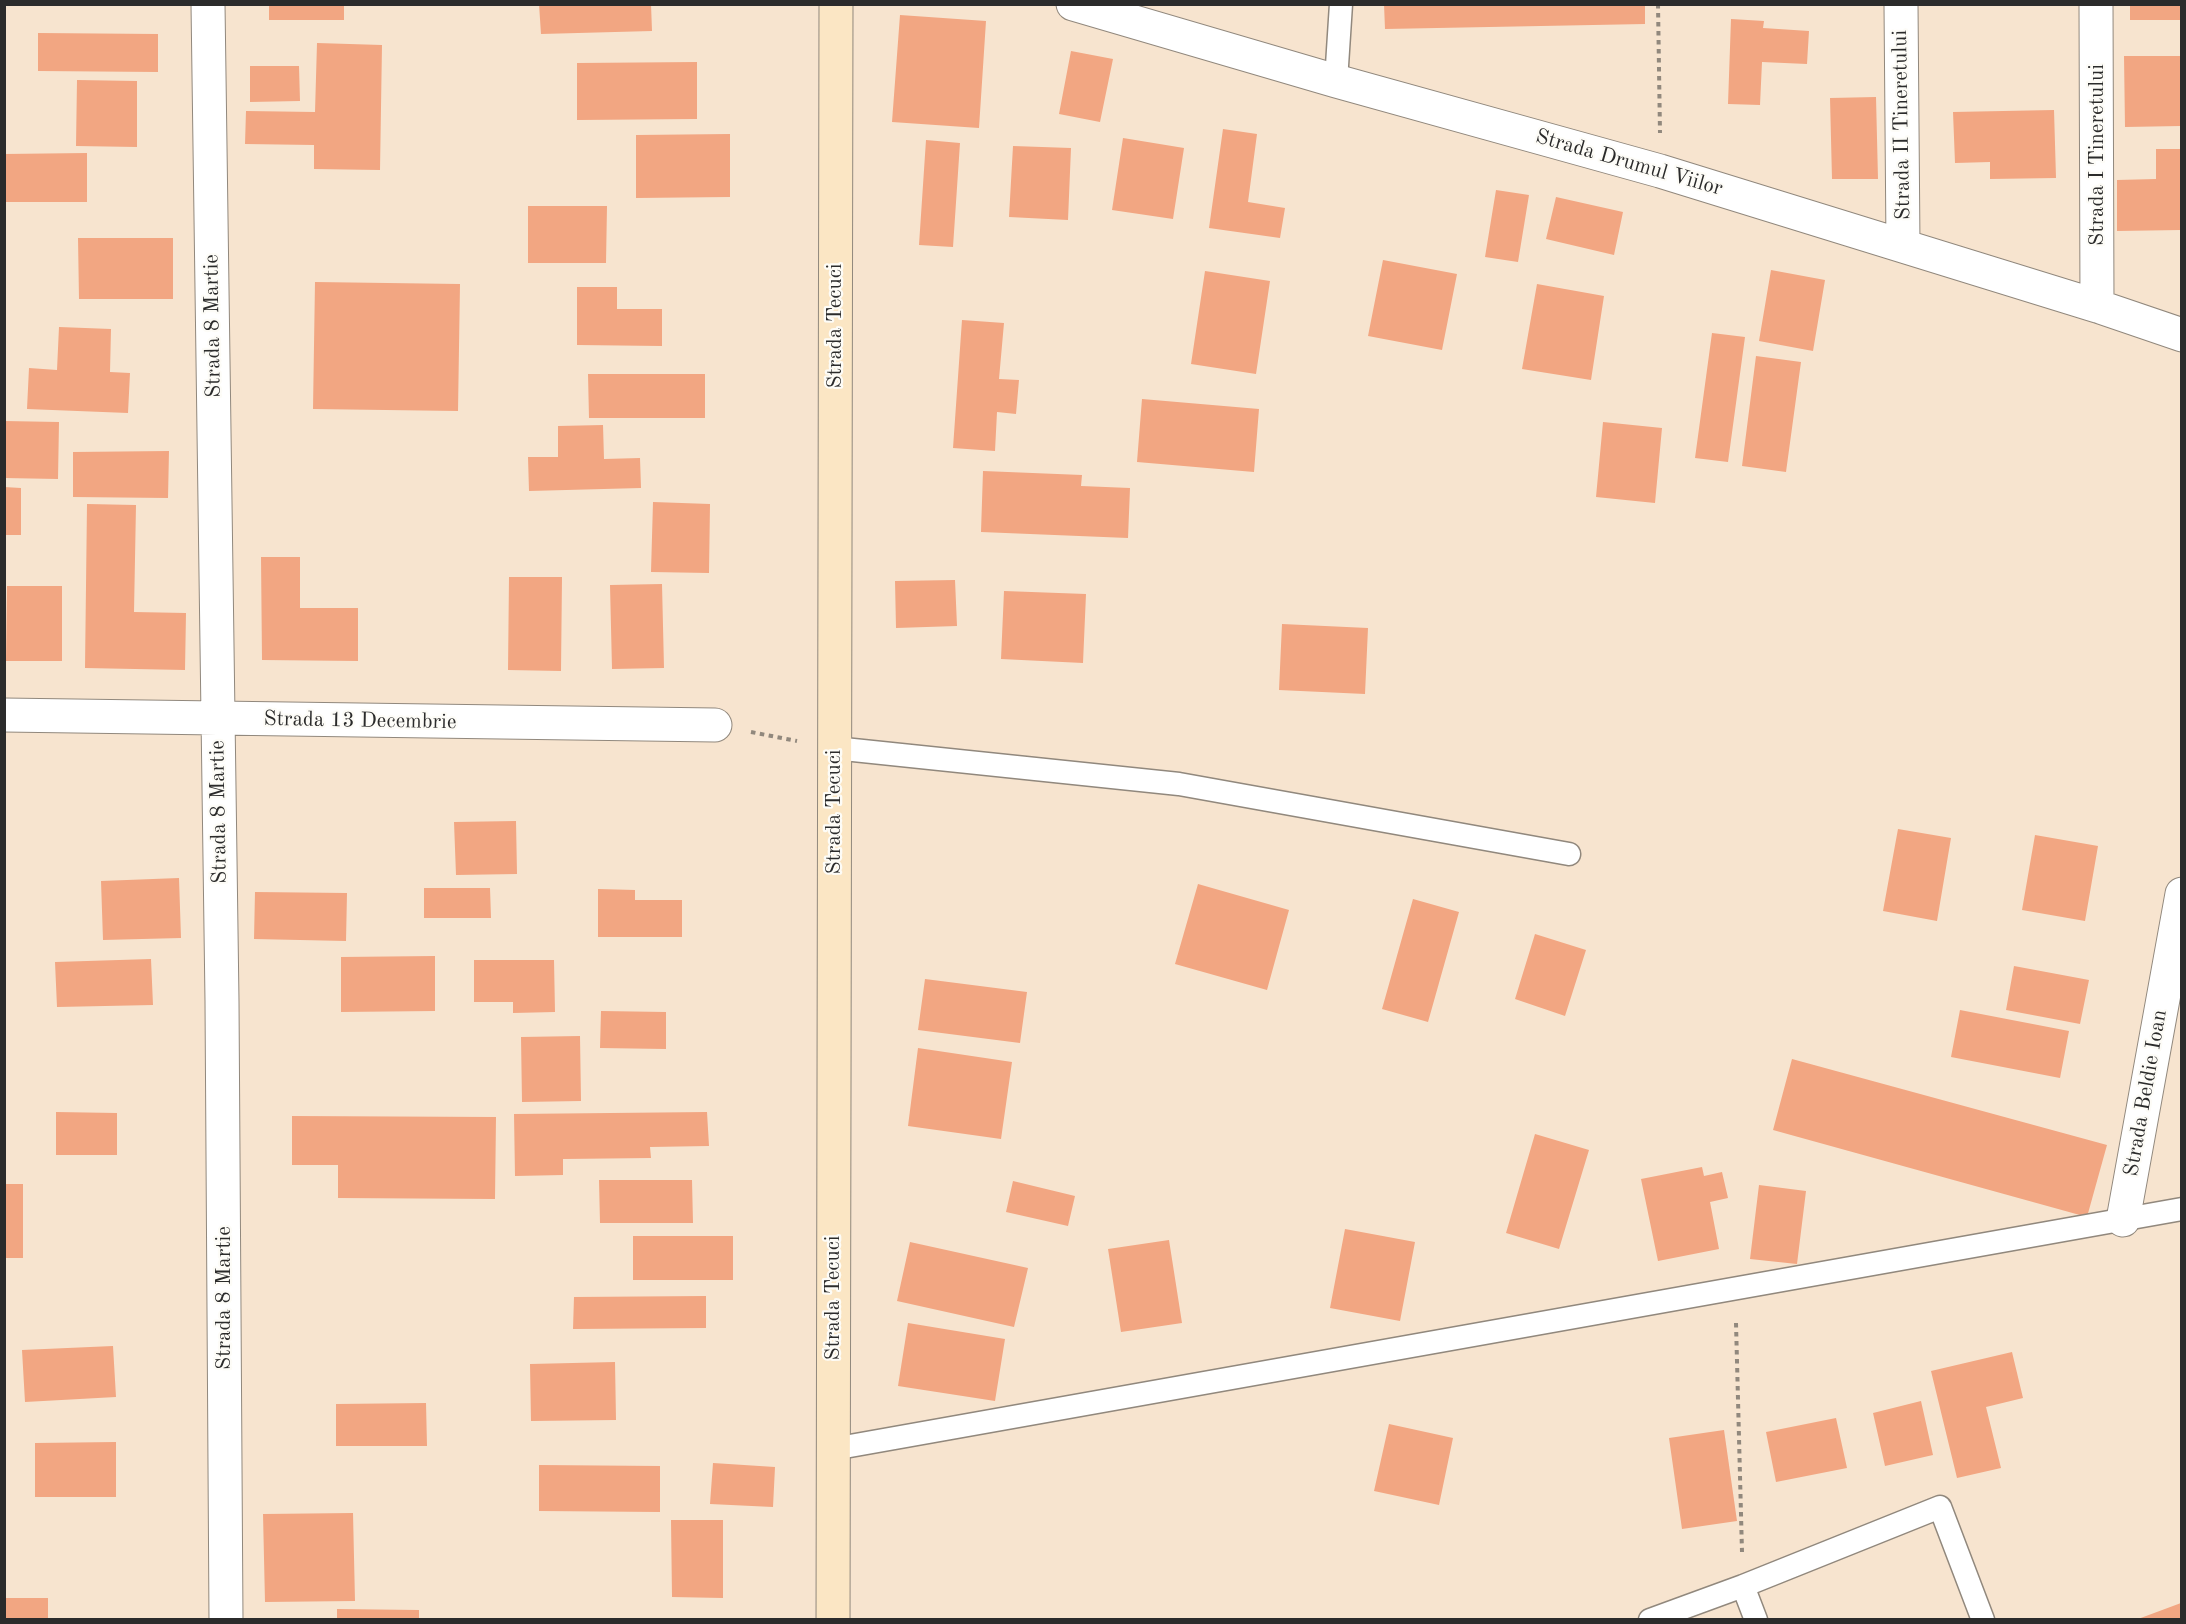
<!DOCTYPE html>
<style>
body{margin:0}
#map{position:relative;width:2186px;height:1624px;overflow:hidden;background:#f7e4cf;font-family:"Old Standard TT",serif}
canvas{display:block}
.frame{position:absolute;inset:0;border:6px solid #2b2b2b;pointer-events:none}
</style>
<div id="map">
<canvas width="2186" height="1624"></canvas>
<div class="frame"></div>
</div>
<script>
const context = document.querySelector('canvas').getContext('2d');
context.lineJoin = 'round';
function fill(path, color) {
  context.fillStyle = color;
  context.fill(path, 'evenodd');
}
function shape(rows) {
  const path = new Path2D();
  for (const r of rows) {
    path.moveTo(r[0], r[1]);
    for (let i = 2; i < r.length; i += 2) path.lineTo(r[i], r[i + 1]);
  }
  return path;
}
function strokePath(path, color, width, dash) {
  context.strokeStyle = color;
  context.lineWidth = width;
  context.lineCap = dash ? 'butt' : 'round';
  context.setLineDash(dash || []);
  context.stroke(path);
}
function write(font, color, halo, rows, align = 'center') {
  context.font = font + ' "Old Standard TT",serif';
  context.lineWidth = 4.5;
  context.setLineDash([]);
  context.textBaseline = 'middle';
  context.strokeStyle = halo;
  context.fillStyle = color;
  for (const [text, x, y, turn = 0] of rows) {
    context.save();
    context.translate(x, y);
    context.rotate((+turn || 0) * Math.PI / 180);
    context.textAlign = isNaN(turn) ? turn : align;
    if (halo) context.strokeText(text, 0, 0);
    context.fillText(text, 0, 0);
    context.restore();
  }
}
fill(shape([
 [269,4,344,4,344,20,269,20],
 [539,4,651,4,652,31,541,34],
 [1384,4,1645,4,1645,24,1385,29],
 [2130,4,2181,4,2181,20,2130,20],
 [900,15,986,21,979,128,892,122],
 [1731,19,1764,21,1763,28,1809,31,1807,64,1762,62,1760,105,1728,104],
 [38,33,158,34,158,72,38,71],
 [317,43,382,45,380,170,314,169,314,145,245,144,246,111,315,112],
 [1071,51,1113,59,1100,122,1059,114],
 [2124,56,2181,56,2181,126,2125,127],
 [697,62,697,119,577,120,577,63],
 [250,66,299,66,300,101,250,102],
 [77,80,137,81,137,147,76,146],
 [1876,97,1878,179,1832,179,1830,98],
 [2054,110,2056,178,1990,179,1990,162,1955,163,1953,112],
 [1223,129,1257,134,1248,202,1285,208,1280,238,1209,228],
 [730,134,730,197,636,198,636,135],
 [1123,138,1184,148,1173,219,1112,210],
 [926,140,960,143,953,247,919,245],
 [1013,146,1071,148,1068,220,1009,217],
 [2156,149,2181,149,2181,230,2117,231,2117,180,2156,179],
 [87,153,87,202,4,202,4,154],
 [1496,190,1529,195,1518,262,1485,257],
 [1556,197,1623,212,1614,255,1546,239],
 [528,206,607,206,606,263,528,263],
 [78,238,173,238,173,299,79,299],
 [1383,260,1457,274,1442,350,1368,336],
 [1771,270,1825,280,1813,351,1759,341],
 [1205,271,1270,281,1256,374,1191,364],
 [315,282,460,284,458,411,313,409],
 [1537,284,1604,296,1591,380,1522,369],
 [577,287,617,287,617,309,662,309,662,346,577,345],
 [962,320,1004,323,999,379,1019,380,1016,414,997,412,995,451,953,448],
 [59,327,111,329,110,372,130,373,128,413,27,409,29,368,57,370],
 [1712,333,1745,337,1728,462,1695,458],
 [1756,356,1801,362,1786,472,1742,466],
 [588,374,705,374,705,418,589,418],
 [1142,399,1259,409,1254,472,1137,462],
 [4,421,59,422,58,479,4,478],
 [1603,422,1662,428,1655,503,1596,497],
 [603,425,604,459,640,458,641,488,529,491,528,457,558,457,558,426],
 [169,451,168,498,73,497,73,452],
 [983,471,1082,475,1081,486,1130,488,1128,538,981,532],
 [4,487,21,488,21,535,4,535],
 [653,502,710,504,709,573,651,572],
 [87,504,136,505,134,612,186,613,185,670,85,668],
 [261,557,300,557,300,608,358,608,358,661,262,660],
 [509,577,562,577,561,671,508,670],
 [955,580,957,626,896,628,895,581],
 [662,584,664,668,612,669,610,585],
 [7,586,62,586,62,661,6,661],
 [1004,591,1086,594,1083,663,1001,659],
 [1282,624,1368,628,1365,694,1279,690],
 [516,821,517,874,456,875,454,822],
 [1898,829,1951,838,1937,921,1883,911],
 [2035,835,2098,846,2085,921,2022,910],
 [179,878,181,938,103,940,101,881],
 [1198,884,1289,910,1267,990,1175,964],
 [424,888,490,888,491,918,424,918],
 [598,889,635,890,635,900,682,900,682,937,598,937],
 [255,892,347,893,346,941,254,939],
 [1413,899,1459,912,1428,1022,1382,1009],
 [1535,934,1586,950,1565,1016,1515,999],
 [435,956,435,1011,341,1012,341,957],
 [151,959,153,1005,57,1007,55,962],
 [474,960,554,960,555,1012,513,1013,513,1002,474,1002],
 [2014,966,2089,980,2080,1024,2006,1010],
 [925,979,1027,992,1020,1043,918,1030],
 [1960,1010,2069,1031,2060,1078,1951,1057],
 [601,1011,666,1012,666,1049,600,1048],
 [580,1036,581,1101,522,1102,521,1037],
 [918,1048,1012,1062,1001,1139,908,1126],
 [1792,1059,2107,1145,2087,1217,1773,1130],
 [56,1112,117,1113,117,1155,56,1155],
 [707,1112,709,1146,650,1147,651,1158,563,1159,563,1175,515,1176,514,1114],
 [292,1116,496,1117,495,1199,338,1198,338,1165,292,1165],
 [1535,1134,1589,1150,1559,1249,1506,1233],
 [1702,1167,1704,1176,1722,1172,1728,1198,1710,1202,1719,1249,1658,1261,1641,1179],
 [599,1180,692,1180,693,1223,600,1223],
 [1013,1181,1075,1196,1068,1226,1006,1212],
 [4,1184,23,1184,23,1258,4,1258],
 [1759,1185,1806,1191,1797,1264,1750,1259],
 [1345,1229,1415,1242,1400,1321,1330,1308],
 [633,1236,733,1236,733,1280,633,1280],
 [1169,1240,1182,1323,1121,1332,1108,1249],
 [910,1242,1028,1268,1014,1327,897,1301],
 [706,1296,706,1328,573,1329,574,1297],
 [908,1323,1005,1339,995,1401,898,1386],
 [113,1346,116,1397,25,1402,22,1350],
 [2012,1352,2023,1398,1986,1407,2001,1468,1957,1478,1931,1371],
 [615,1362,616,1420,531,1421,530,1364],
 [1921,1401,1933,1455,1885,1466,1873,1413],
 [426,1403,427,1446,336,1446,336,1404],
 [1836,1418,1847,1468,1776,1482,1766,1432],
 [1389,1424,1453,1438,1439,1505,1374,1491],
 [1724,1430,1737,1521,1682,1529,1669,1438],
 [116,1442,116,1497,35,1497,35,1443],
 [713,1463,775,1467,773,1507,710,1504],
 [539,1465,660,1466,660,1512,539,1511],
 [353,1513,355,1601,265,1602,263,1514],
 [671,1520,723,1520,723,1598,672,1597],
 [4,1598,48,1598,48,1620,4,1620],
 [2181,1603,2181,1620,2138,1620,2138,1619],
 [337,1609,419,1610,419,1620,337,1620]
]), '#f2a682');
const service = shape([
 [1336,81,1341,4],
 [834,748,1179,784,1569,854],
 [833,1449,2182,1209],
 [1650,1620,1743,1586],
 [1756,1620,1743,1586,1940,1507,1983,1620]
]);
const minor = shape([
 [208,4,222,1001,226,1620],
 [1073,4,1336,81,1660,171,2097,306,2182,335],
 [1901,4,1903,246],
 [2096,4,2097,306],
 [4,715,715,725],
 [2123,1220,2182,894]
]);
const secondary = shape([
 [833,1620,836,4]
]);
strokePath(service, '#91887d', 25);
strokePath(minor, '#91887d', 35);
strokePath(secondary, '#91887d', 35);
strokePath(shape([
 [1658,4,1660,133],
 [751,732,797,741],
 [1736,1323,1742,1552]
]), '#91887d', 4, [4.5, 4.5]);
strokePath(service, '#fff', 22);
strokePath(minor, '#fff', 33);
strokePath(secondary, '#fbe6c4', 33);
write('21px', '#2b2b2b', '#fdfcf7', [
 ["Strada II Tineretului",1902,125,-91],
 ["Strada I Tineretului",2097,155,-90],
 ["Strada Drumul Viilor",1629,163,16],
 ["Strada 8 Martie",213,326,-91],
 ["Strada Tecuci",835,326,-90],
 ["Strada 13 Decembrie",360,721,1],
 ["Strada 8 Martie",219,812,-91],
 ["Strada Tecuci",834,812,-90],
 ["Strada Beldie Ioan",2146,1093,-80],
 ["Strada 8 Martie",224,1298,-90],
 ["Strada Tecuci",833,1298,-90]
]);
</script>
